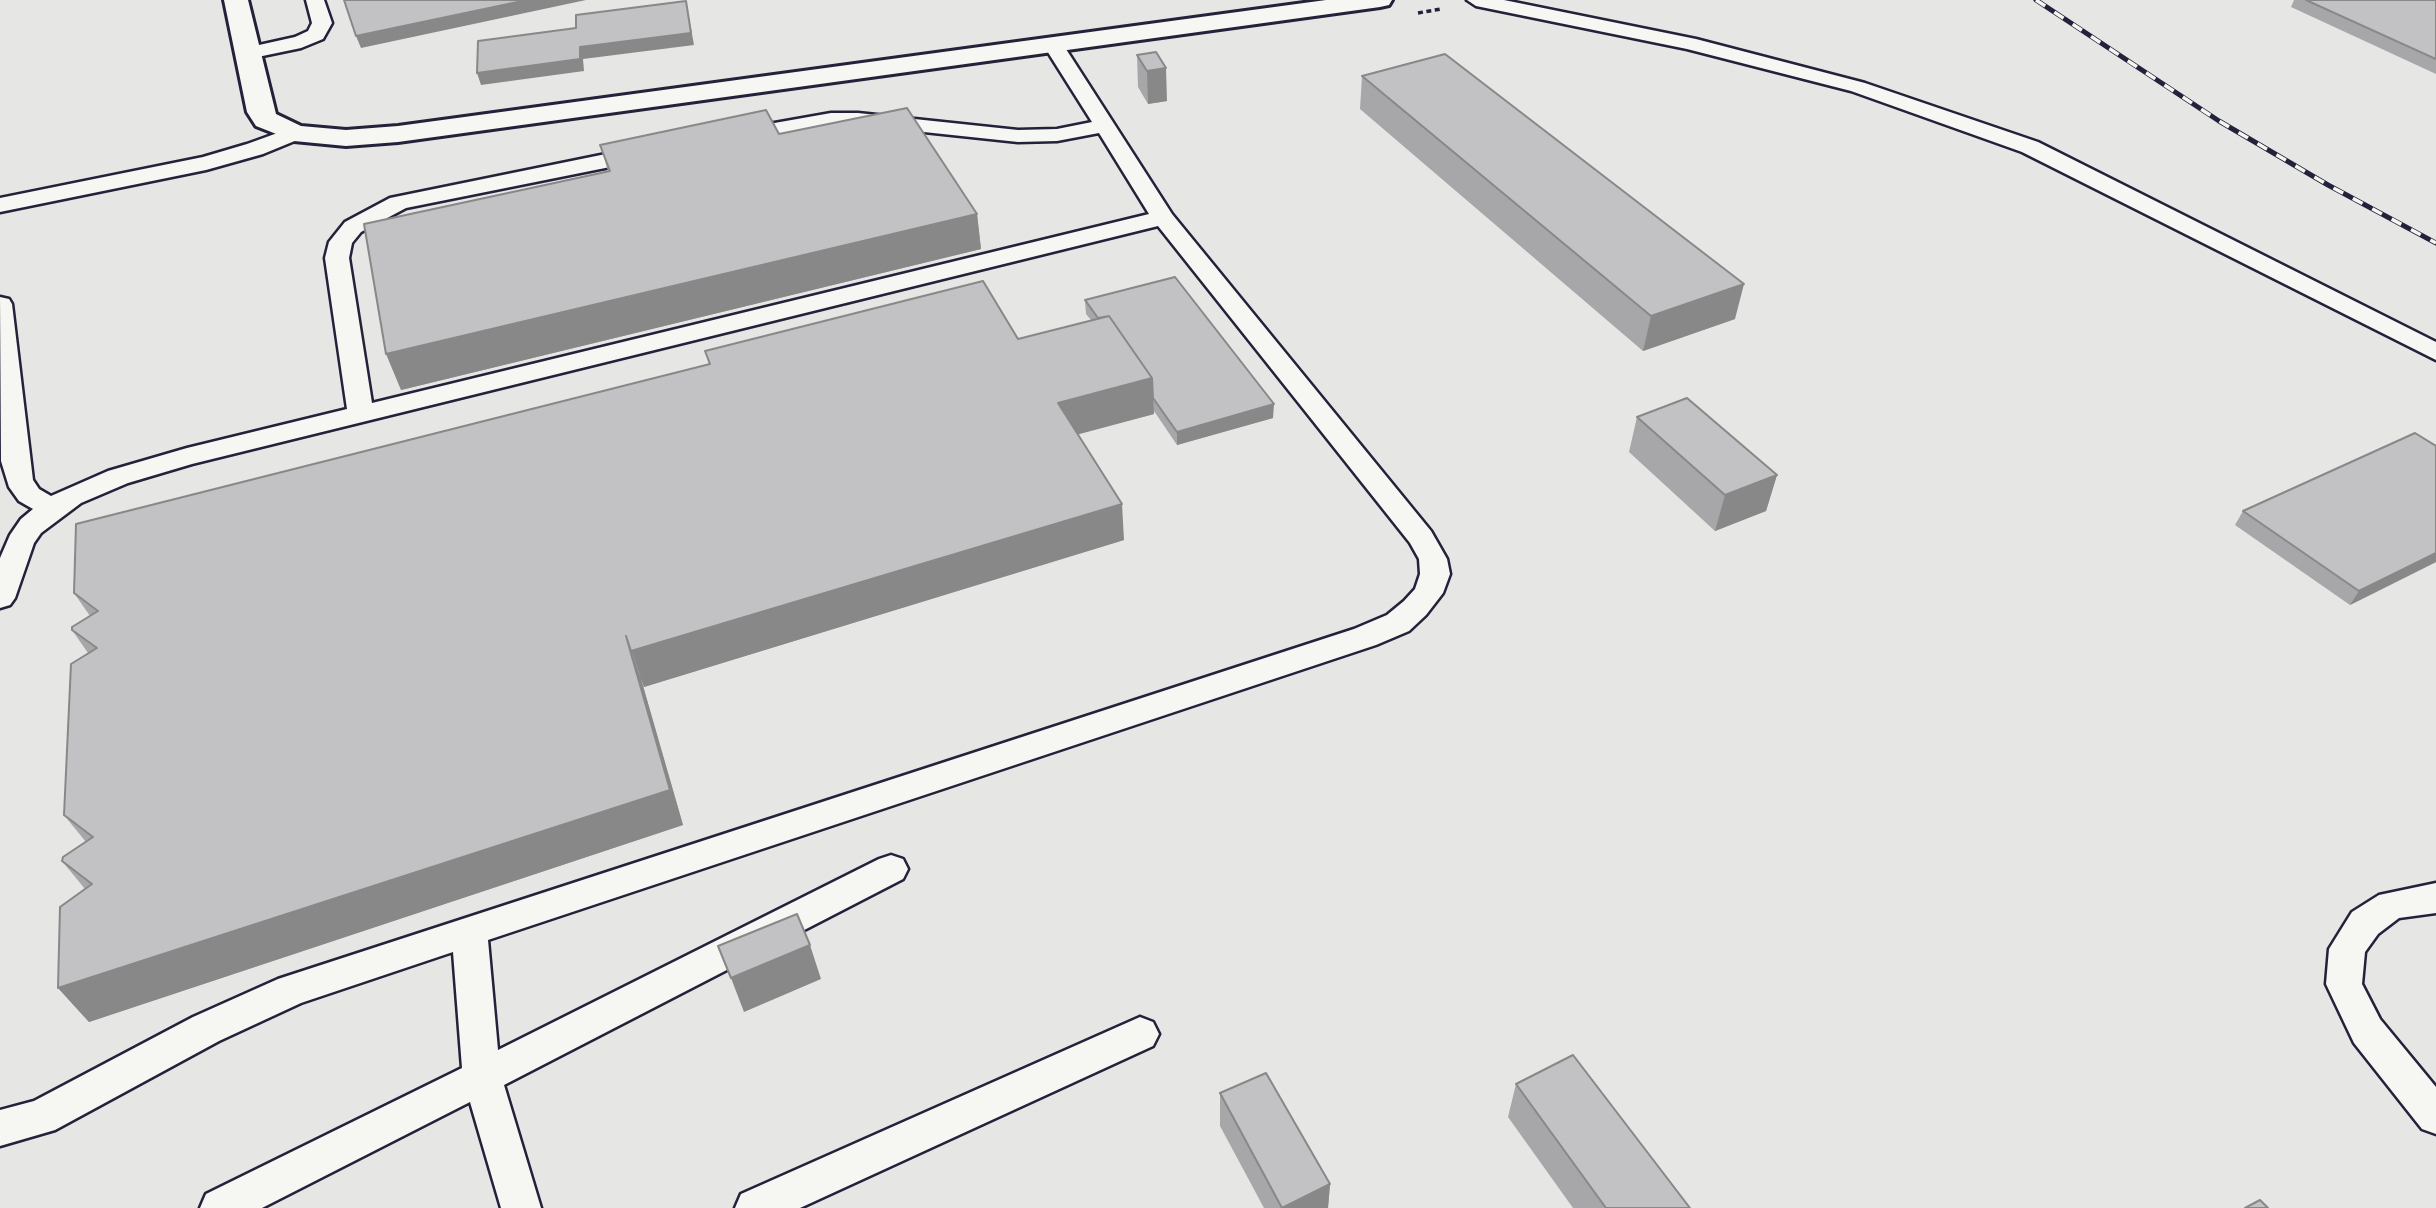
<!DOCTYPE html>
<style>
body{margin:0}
canvas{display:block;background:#f6f6f2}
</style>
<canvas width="2436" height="1208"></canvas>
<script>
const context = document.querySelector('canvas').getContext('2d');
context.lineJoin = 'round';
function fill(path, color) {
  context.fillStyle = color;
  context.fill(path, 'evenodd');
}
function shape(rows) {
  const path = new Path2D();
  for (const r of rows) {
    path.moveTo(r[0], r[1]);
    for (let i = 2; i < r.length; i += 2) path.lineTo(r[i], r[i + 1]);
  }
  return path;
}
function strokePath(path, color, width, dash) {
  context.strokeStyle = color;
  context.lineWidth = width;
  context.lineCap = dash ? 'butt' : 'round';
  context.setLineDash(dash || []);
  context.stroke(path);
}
fill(shape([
 [0,0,2436,0,2436,1208,0,1208]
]), '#e6e6e4');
const service = shape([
 [306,0,324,0,332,23,323,39,301,48,248,59,241,57,238,53,241,49,295,37,308,31,312,23,306,0],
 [1467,0,1504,0,1696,39,1865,83,2038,142,2436,342,2436,360,2022,152,1851,91,1687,49,1476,6,1467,0],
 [1054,40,1061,42,1064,46,1172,214,1431,531,1447,559,1450,574,1443,593,1426,615,1409,631,1376,645,488,940,498,1050,879,859,891,855,903,859,908,869,903,879,504,1085,541,1208,501,1208,470,1102,262,1208,200,1208,206,1194,462,1068,453,952,301,1003,219,1041,55,1130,0,1146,0,1110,34,1101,193,1017,278,979,1354,629,1387,615,1404,601,1415,589,1420,574,1419,559,1410,543,1158,226,192,464,128,483,81,503,41,533,34,543,15,598,10,605,0,608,0,558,10,535,21,519,33,509,19,501,9,487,1,461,0,297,9,299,12,304,33,480,39,489,51,496,108,471,187,448,347,409,325,258,329,242,345,222,390,198,645,146,653,148,656,153,653,158,645,160,406,208,361,232,352,243,349,258,372,403,1149,214,1099,133,1057,141,1018,142,858,125,831,125,735,142,727,141,724,136,727,131,735,130,831,113,858,113,1018,130,1057,129,1092,122,1044,46,1047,42,1054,40],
 [294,127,302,128,305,133,302,138,263,154,206,170,0,212,0,198,203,157,247,144,294,127],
 [2436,883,2436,913,2399,918,2378,934,2365,952,2362,984,2380,1019,2436,1087,2436,1134,2422,1129,2354,1043,2326,984,2329,949,2352,912,2379,895,2436,883],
 [1140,1017,1153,1022,1159,1034,1153,1046,800,1208,735,1208,741,1194,1140,1017]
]);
const minor = shape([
 [224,0,248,0,276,114,301,126,346,130,398,126,1326,0,1392,0,1389,5,1380,7,398,142,346,146,294,141,256,126,247,112,224,0]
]);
strokePath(service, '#22223b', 5);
strokePath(minor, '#22223b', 6);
strokePath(shape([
 [1418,13,1441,9]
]), '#22223b', 3.5, [5, 3.5]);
fill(service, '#f6f6f2');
fill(minor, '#f6f6f2');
const rail = shape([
 [2036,0,2219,121,2328,185,2436,243]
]);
strokePath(rail, '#22223b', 5);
strokePath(rail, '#f6f6f2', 3.5, [11]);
fill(shape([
 [2294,0,2436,0,2436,74,2291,7],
 [1137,55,1167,101,1148,104,1138,87],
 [1362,76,1735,319,1643,351,1360,109],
 [600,145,977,214,981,249,401,390,608,171],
 [1085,300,1273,418,1177,445,1154,411,1154,414,1078,434,1124,540,644,687,639,672,683,825,89,1022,58,988,85,889,62,861,86,842,64,815,88,653,72,630,90,616,74,593,709,365,705,351,1018,339,1091,320,1086,314],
 [1637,417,1777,475,1766,511,1715,531,1629,452],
 [2243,511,2436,562,2350,605,2235,525],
 [1516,1084,1690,1208,1573,1208,1508,1117],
 [1220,1093,1330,1184,1328,1208,1264,1208,1220,1126]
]), '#a7a7a9');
fill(shape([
 [527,0,586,0,361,48,356,36],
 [686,1,694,45,583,59,584,71,481,85,477,73,580,47],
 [1166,68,1167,101,1148,104,1147,71],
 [977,214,981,249,401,390,386,354],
 [1744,284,1735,319,1643,351,1651,316],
 [1152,378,1154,414,1061,439,1058,403],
 [1274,404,1273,418,1177,445,1177,432],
 [1777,475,1766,511,1715,531,1725,495],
 [1122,504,1124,540,644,687,631,651],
 [2436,553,2436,562,2350,605,2359,591],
 [626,636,639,672,683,825,89,1022,58,988],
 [810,945,821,979,744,1012,731,978],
 [1330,1184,1328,1208,1282,1208]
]), '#888889');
const building = shape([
 [344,0,527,0,356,36,344,0],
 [2306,0,2436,0,2436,59,2306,0],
 [686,1,691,33,580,47,580,59,477,73,478,41,576,28,576,15,686,1],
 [1156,52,1166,68,1147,71,1137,55,1156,52],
 [1445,54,1744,284,1651,316,1362,76,1445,54],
 [907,108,977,214,386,354,364,224,610,171,600,145,766,110,779,134,907,108],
 [1175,277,1274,404,1177,432,1153,398,1152,378,1109,316,1098,318,1085,300,1175,277],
 [983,281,1018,339,1109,316,1152,378,1058,403,1122,504,631,651,626,636,670,790,58,988,60,907,92,884,62,861,63,857,93,837,64,815,71,664,97,648,72,630,72,627,98,611,74,593,76,524,710,364,705,351,983,281],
 [1687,398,1777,475,1725,495,1637,417,1687,398],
 [2415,433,2436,446,2436,553,2359,591,2243,511,2415,433],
 [797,914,810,945,731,978,718,946,797,914],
 [1573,1055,1690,1208,1606,1208,1516,1084,1573,1055],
 [1266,1073,1330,1184,1282,1208,1220,1093,1266,1073],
 [2260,1200,2268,1208,2245,1208,2260,1200]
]);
fill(building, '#c2c2c4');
strokePath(building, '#888889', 2);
</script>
